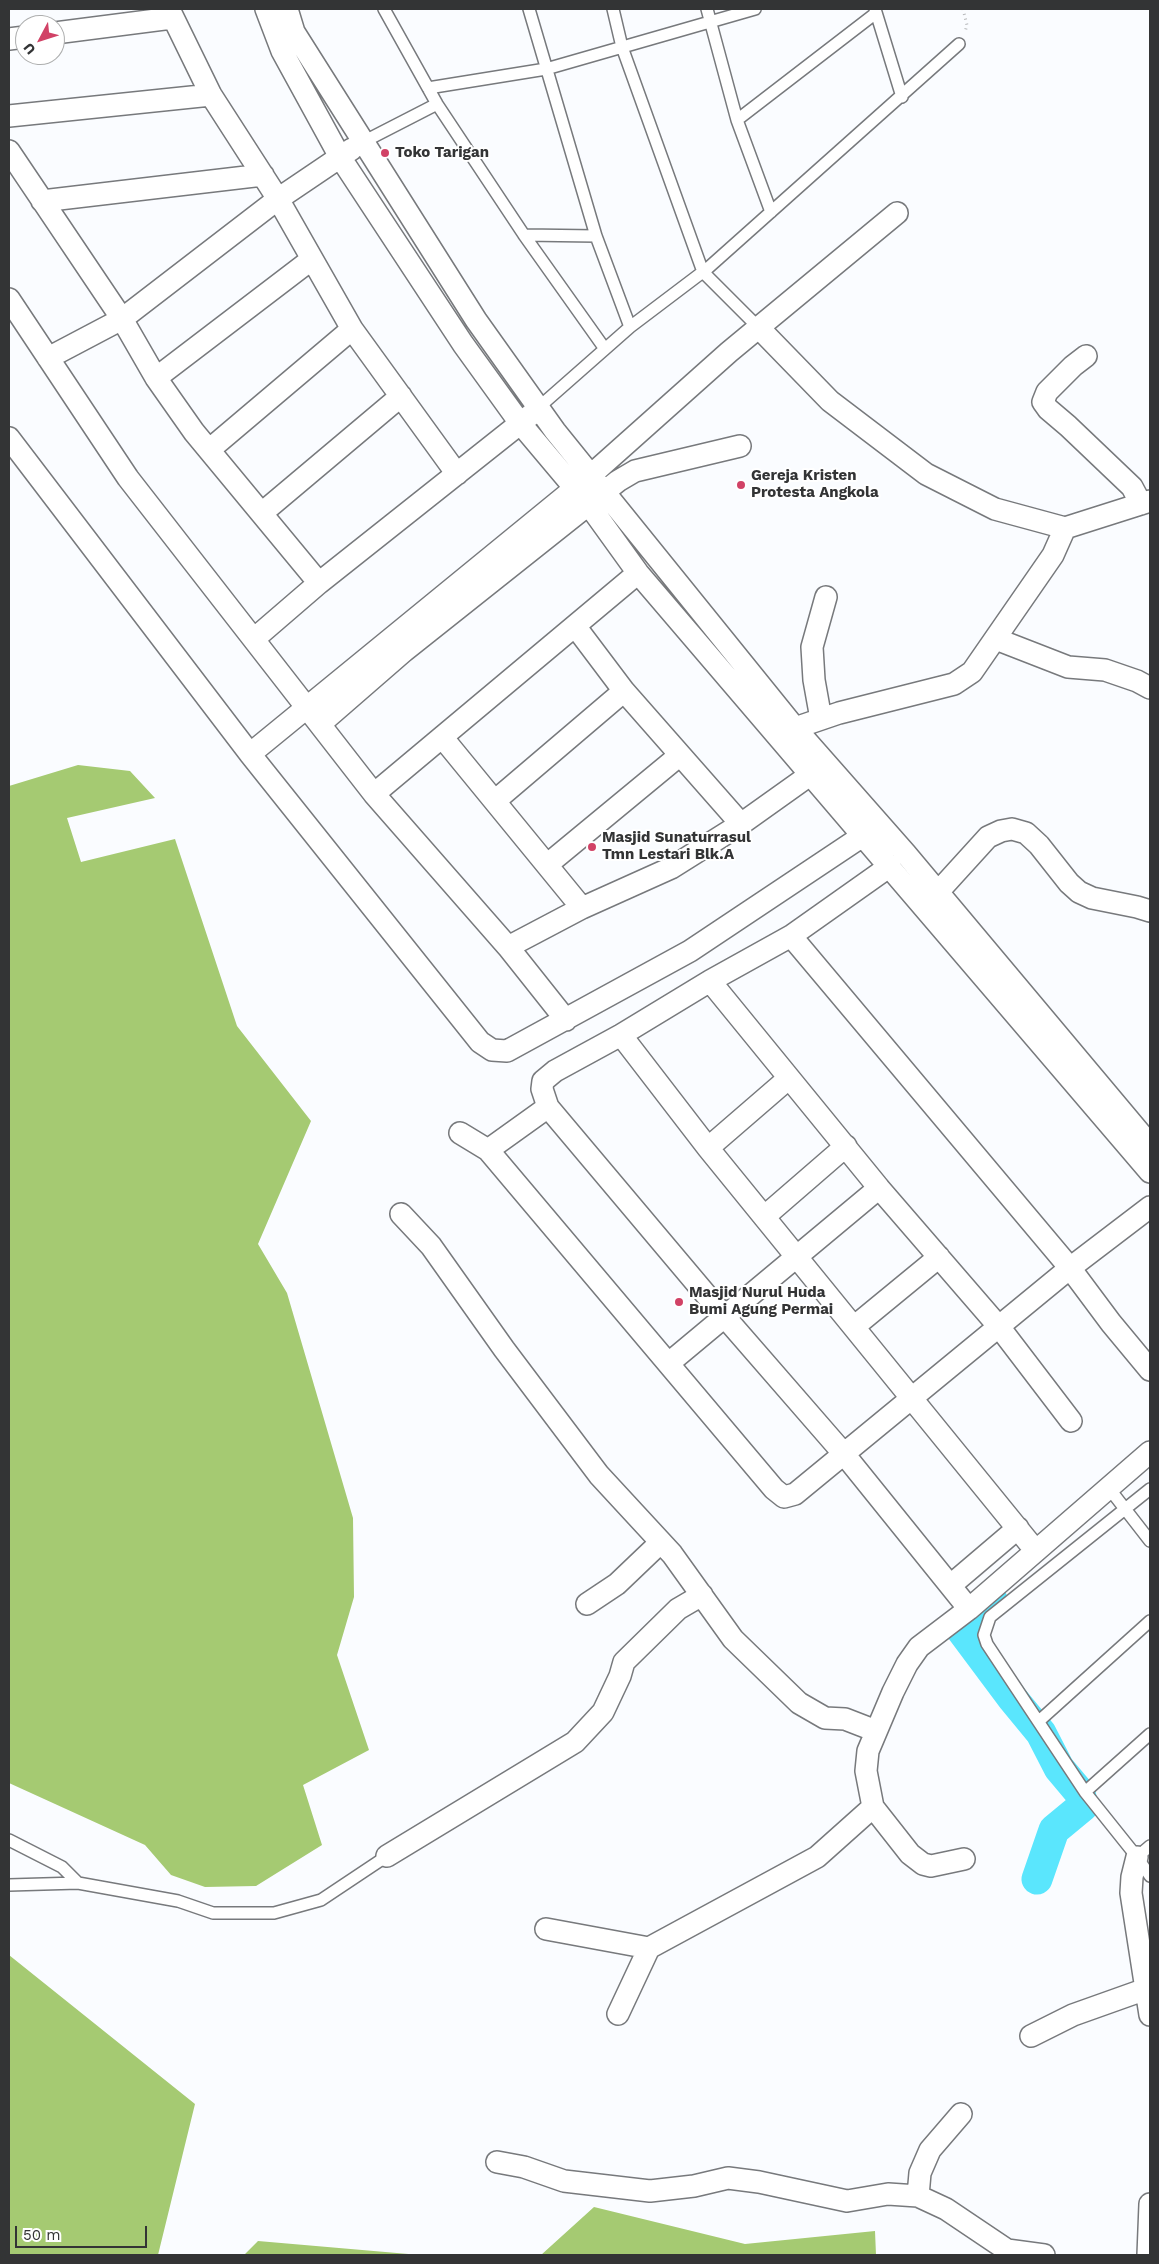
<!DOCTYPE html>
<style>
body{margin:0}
#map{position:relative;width:1159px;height:2264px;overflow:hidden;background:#fafcff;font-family:"Work Sans",sans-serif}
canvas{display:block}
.frame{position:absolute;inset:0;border:10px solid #333435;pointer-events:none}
.north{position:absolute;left:15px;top:15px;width:50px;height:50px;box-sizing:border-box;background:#fff;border:1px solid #adaeae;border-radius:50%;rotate:230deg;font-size:14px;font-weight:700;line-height:20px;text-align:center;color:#333435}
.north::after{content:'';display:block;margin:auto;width:18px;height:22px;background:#d14266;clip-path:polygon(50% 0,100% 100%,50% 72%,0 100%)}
.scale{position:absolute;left:15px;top:2226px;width:132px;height:22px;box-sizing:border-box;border:2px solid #333435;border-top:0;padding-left:6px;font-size:15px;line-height:18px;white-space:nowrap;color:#333435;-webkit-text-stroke:4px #fff;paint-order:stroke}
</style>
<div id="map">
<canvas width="1159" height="2264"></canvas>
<div class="frame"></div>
<div class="north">U</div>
<div class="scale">50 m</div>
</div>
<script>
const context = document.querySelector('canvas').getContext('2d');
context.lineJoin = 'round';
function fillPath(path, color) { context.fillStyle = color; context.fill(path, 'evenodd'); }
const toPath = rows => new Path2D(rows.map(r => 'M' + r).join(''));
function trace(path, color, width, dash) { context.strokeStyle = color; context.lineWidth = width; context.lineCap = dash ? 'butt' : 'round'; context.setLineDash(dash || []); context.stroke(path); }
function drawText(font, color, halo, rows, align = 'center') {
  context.font = font + ' "Work Sans",sans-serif'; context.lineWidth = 4; context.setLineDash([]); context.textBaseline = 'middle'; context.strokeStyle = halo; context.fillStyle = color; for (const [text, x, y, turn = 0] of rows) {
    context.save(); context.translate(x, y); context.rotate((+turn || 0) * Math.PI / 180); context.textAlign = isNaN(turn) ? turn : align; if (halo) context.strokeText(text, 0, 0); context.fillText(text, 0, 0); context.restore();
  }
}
fillPath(toPath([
 [78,765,130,771,155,798,67,818,81,862,175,839,237,1026,311,1121,258,1244,287,1293,353,1518,354,1597,337,1655,369,1750,303,1785,322,1845,256,1886,205,1887,171,1875,145,1845,9,1783,9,786],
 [9,1955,195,2104,158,2255,9,2255],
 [594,2207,745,2244,875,2231,876,2255,541,2255],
 [258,2241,420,2255,244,2255]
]), '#a5ca72');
trace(toPath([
 [992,1600,960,1628,1013,1699,1041,1733,1059,1768,1080,1793,1083,1806,1054,1830,1037,1879]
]), '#5ae6fd', 31);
const lane = toPath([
 [384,9,437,104,524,235,605,349],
 [529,9,596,236,630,327],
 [613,9,622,47,703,272,759,328],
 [707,9,737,120],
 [875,9,902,97],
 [428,88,546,69,755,9],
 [363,142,437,104],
 [771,212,737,120,876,13],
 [524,235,596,236],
 [538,408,630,327,708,268,959,44],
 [1108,1487,1150,1541],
 [1150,1489,990,1617,984,1635,987,1644,1085,1792,1137,1857,1150,1876],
 [1039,1721,1150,1621],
 [1085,1792,1150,1734],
 [9,1840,62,1867,78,1883],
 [1137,1857,1150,1846],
 [9,1885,78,1883,178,1901,213,1913,274,1913,321,1900,387,1856]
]);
const street = toPath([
 [169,9,211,95,278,199,352,329,457,474],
 [266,9,282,51,340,157,463,344,520,423,589,505,638,573,1150,1172],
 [287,9,294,32,476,320,555,431,795,728,906,854,1150,1145],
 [55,33,172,18],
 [9,39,25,37],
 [9,116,211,95],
 [9,151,122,319,156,378,194,432,319,583],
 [42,201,263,175],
 [9,299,128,478,374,794,508,947,566,1020],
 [759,328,830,401,926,474,995,509,1065,528,1150,501],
 [1086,356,1073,366,1047,392,1043,402,1048,409,1068,426,1132,487,1141,504],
 [48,358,122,319,278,199,352,149],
 [156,378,312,259],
 [9,438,250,754,480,1042,492,1050,507,1051,690,951,864,835],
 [209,450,352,329],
 [262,513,401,396],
 [575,626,624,691,741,824],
 [254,639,319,583,532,414],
 [996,639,1068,667,1105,670,1137,681,1150,688],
 [821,719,814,680,812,647,826,597],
 [320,724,404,651,618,481,635,471,740,446],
 [795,728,839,713,954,684,972,672,1053,555,1065,528],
 [442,737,582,908],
 [250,754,590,476,729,352,897,213],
 [374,794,638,573],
 [496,800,624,691],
 [548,864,680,755],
 [890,866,791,936,710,981,621,1035,555,1071,543,1081,542,1089,548,1107,724,1316,844,1454,969,1609],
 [938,892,988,837,1001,831,1012,829,1026,833,1039,845,1069,883,1079,892,1092,898,1137,907,1150,911],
 [791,936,1070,1268,1111,1323,1150,1370],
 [508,947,582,908,671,868,741,824,821,767],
 [710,981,879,1188,1000,1328,1071,1421],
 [621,1035,708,1148,1035,1550],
 [460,1133,488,1150,774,1489,784,1497,795,1494,1070,1268,1150,1207],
 [708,1148,789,1078],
 [488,1150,548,1107],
 [401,1214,431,1246,504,1349,599,1475,672,1554,733,1639,799,1703,825,1718,845,1719,876,1731],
 [764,1217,846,1146],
 [855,1326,939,1257],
 [669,1363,879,1188],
 [951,1585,1018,1528],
 [587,1604,617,1584,661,1542],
 [387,1856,575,1742,603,1712,620,1676,624,1662,678,1609,702,1595],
 [1137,1857,1132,1877,1131,1893,1150,2015],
 [964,1859,931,1866,923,1864,910,1854,873,1807,866,1771,868,1751,893,1692,907,1664,919,1647,969,1609,1150,1452],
 [546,1929,649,1948],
 [618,2014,649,1948,817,1857,873,1807],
 [1031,2036,1073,2015,1146,1989],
 [497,2162,524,2167,564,2181,650,2191,694,2186,728,2178,759,2182,847,2201,888,2194,918,2196,946,2209,1007,2250,1044,2255],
 [918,2196,920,2173,930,2150,961,2114],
 [1148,2255,1150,2204]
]);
trace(lane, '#77797c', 14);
trace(street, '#77797c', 24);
trace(toPath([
 [963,9,967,25,965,32]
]), '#b6b8ba', 3, [1, 4]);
trace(lane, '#fff', 11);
trace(street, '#fff', 21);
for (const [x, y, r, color] of [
 [385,153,5,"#d14266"],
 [741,485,5,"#d14266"],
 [592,847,5,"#d14266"],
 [679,1302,5,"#d14266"]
]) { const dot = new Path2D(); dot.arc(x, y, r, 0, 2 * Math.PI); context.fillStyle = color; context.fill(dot); trace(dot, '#fff', 2); }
drawText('bold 15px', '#333435', '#fff', [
 ["Toko Tarigan",395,153],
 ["Gereja Kristen",751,476],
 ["Protesta Angkola",751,493],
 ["Masjid Sunaturrasul",602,838],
 ["Tmn Lestari Blk.A",602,855],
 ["Masjid Nurul Huda",689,1293],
 ["Bumi Agung Permai",689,1310]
], 'left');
</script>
